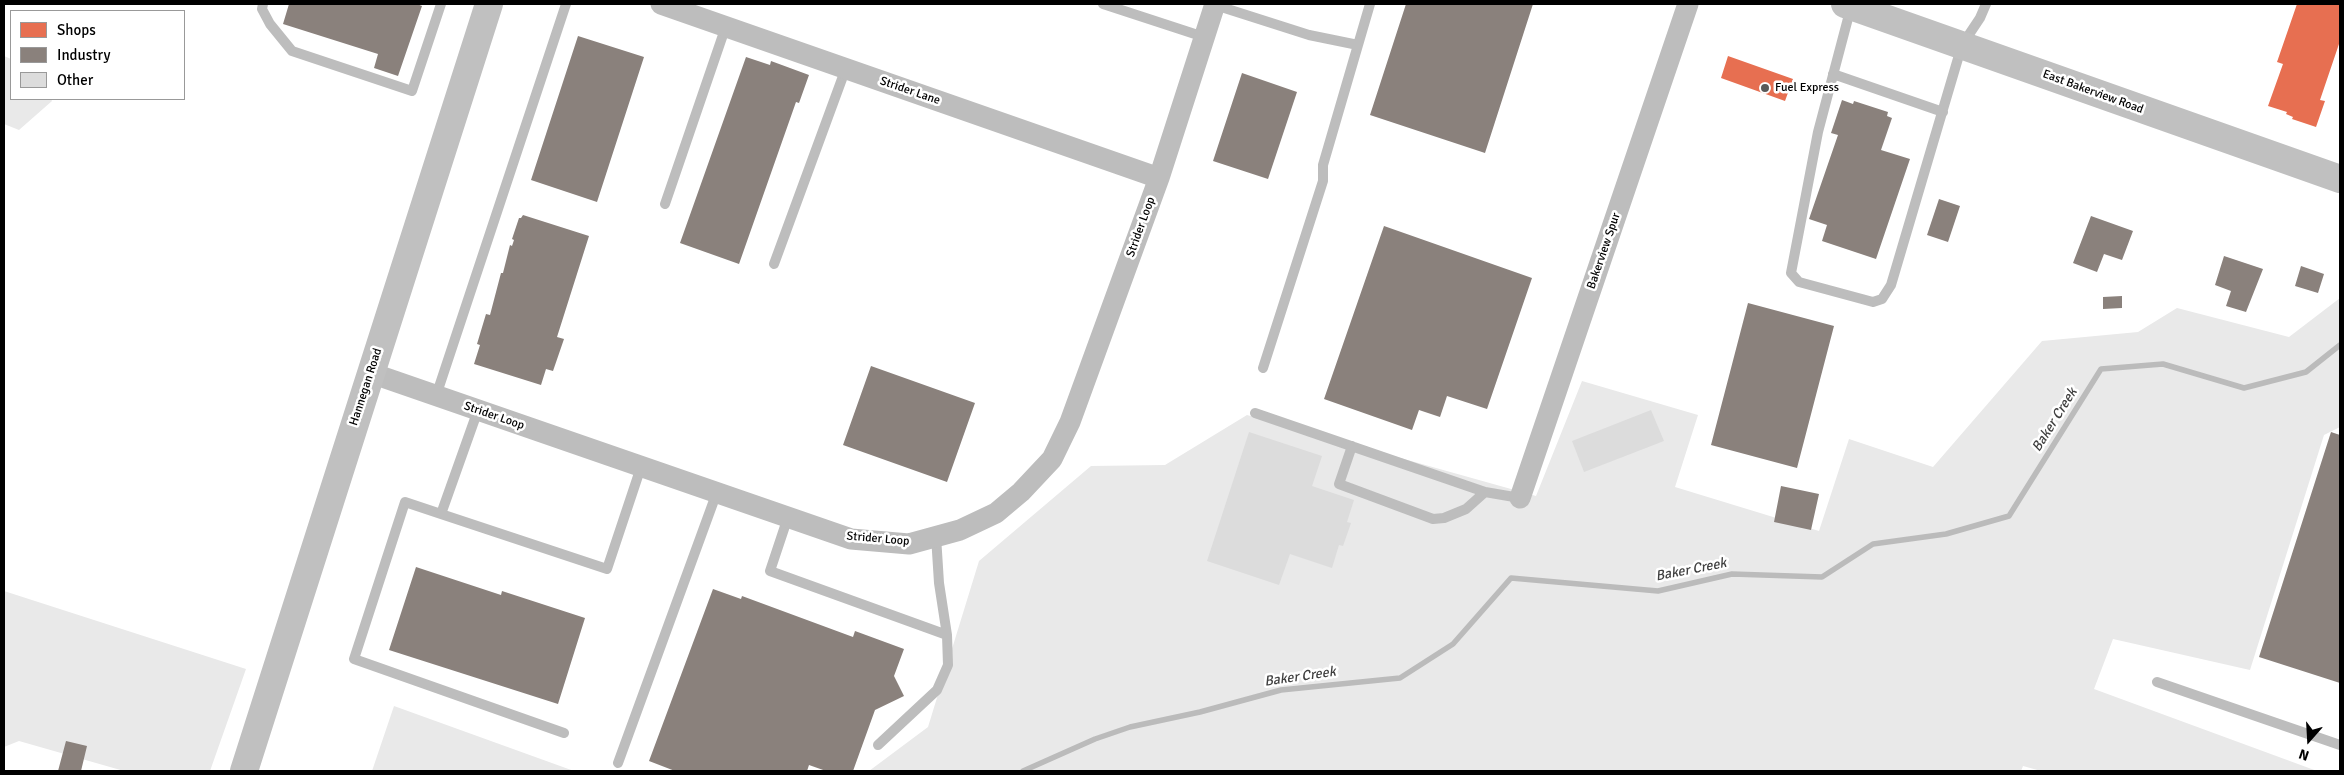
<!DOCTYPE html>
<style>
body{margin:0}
#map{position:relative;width:2344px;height:775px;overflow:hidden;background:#fff;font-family:Signika,sans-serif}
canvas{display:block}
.frame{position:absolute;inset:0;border:5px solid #000;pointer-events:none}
.legend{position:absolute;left:10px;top:10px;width:175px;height:90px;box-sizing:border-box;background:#fff;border:1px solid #999;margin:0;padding:6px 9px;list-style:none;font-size:15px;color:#000}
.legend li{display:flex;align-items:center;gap:10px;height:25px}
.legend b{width:25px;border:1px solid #999}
.north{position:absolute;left:2284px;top:715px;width:50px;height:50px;-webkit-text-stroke:4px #fff;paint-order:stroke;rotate:199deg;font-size:14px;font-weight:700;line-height:20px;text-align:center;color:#000}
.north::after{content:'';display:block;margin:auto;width:18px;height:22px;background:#000;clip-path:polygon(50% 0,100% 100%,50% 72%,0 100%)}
</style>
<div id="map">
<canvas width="2344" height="775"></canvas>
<div class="frame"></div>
<ul class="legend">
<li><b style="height:14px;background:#e76f51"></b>Shops</li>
<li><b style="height:14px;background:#8a817c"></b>Industry</li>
<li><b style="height:14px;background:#dcdcdc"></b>Other</li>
</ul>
<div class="north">N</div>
</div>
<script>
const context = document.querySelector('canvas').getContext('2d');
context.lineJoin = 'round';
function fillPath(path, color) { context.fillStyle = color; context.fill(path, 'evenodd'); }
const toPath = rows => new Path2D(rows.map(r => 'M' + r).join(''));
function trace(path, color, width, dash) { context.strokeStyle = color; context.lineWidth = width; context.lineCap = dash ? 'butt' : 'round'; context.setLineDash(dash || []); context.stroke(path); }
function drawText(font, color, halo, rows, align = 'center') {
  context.font = font + ' Signika,sans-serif'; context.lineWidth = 5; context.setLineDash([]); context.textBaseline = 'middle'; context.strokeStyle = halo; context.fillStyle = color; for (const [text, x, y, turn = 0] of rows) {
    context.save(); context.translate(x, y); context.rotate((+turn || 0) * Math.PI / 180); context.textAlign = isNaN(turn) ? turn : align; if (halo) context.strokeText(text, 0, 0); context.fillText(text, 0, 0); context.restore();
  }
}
fillPath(toPath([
 [4,56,11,59,11,99,51,99,52,101,19,130,4,124],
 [2340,298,2340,427,2324,435,2250,670,2113,639,2094,689,2317,771,2041,771,2023,766,2021,771,869,771,928,727,979,561,1091,466,1165,465,1247,415,1536,496,1582,381,1698,415,1675,487,1819,531,1849,439,1933,467,2042,341,2138,332,2177,308,2289,337],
 [4,591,246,669,210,771,124,771,19,741,4,747],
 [394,706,574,771,372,771]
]), '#e9e9e9');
fillPath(toPath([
 [2297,4,2340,4,2340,41,2320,100,2325,101,2316,127,2292,119,2293,117,2286,114,2287,112,2268,106,2283,64,2277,62],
 [1728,56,1793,79,1785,101,1721,78]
]), '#e76f51');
fillPath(toPath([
 [289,4,417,4,422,6,398,76,374,68,378,54,283,24],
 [1406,4,1533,4,1485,153,1370,115],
 [578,36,644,57,597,202,531,180],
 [746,57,770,65,771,61,809,75,799,103,796,102,739,264,680,243],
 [1242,73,1297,92,1268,179,1213,161],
 [1842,100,1853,104,1854,101,1888,112,1887,116,1892,118,1881,150,1910,159,1876,259,1822,241,1827,225,1809,219,1838,135,1831,133],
 [1939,199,1960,206,1948,242,1927,235],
 [523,215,589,236,557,337,564,339,553,371,546,369,541,385,474,364,480,345,477,344,486,314,490,315,501,273,503,273,510,245,512,246,514,240,512,239,519,218,521,218],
 [2091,216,2133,231,2122,260,2104,254,2097,272,2073,263],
 [1384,226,1532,278,1487,409,1447,396,1440,417,1419,410,1412,430,1324,399],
 [2224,256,2263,269,2246,312,2226,306,2231,291,2215,285],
 [2301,266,2324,274,2318,293,2295,286],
 [2122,296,2122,308,2103,309,2103,297],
 [1748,303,1834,326,1797,468,1711,445],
 [871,366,975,403,947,482,843,445],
 [2331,432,2340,435,2340,683,2259,657],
 [1781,486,1819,494,1811,530,1774,522],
 [416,567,501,595,502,591,585,618,558,704,389,650],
 [713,589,741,599,742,596,853,637,855,631,904,649,894,676,904,696,875,710,853,771,826,771,809,765,807,771,675,771,649,761],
 [66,741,87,746,81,771,58,771]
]), '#8a817c');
trace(toPath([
 [1023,771,1095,739,1130,727,1200,712,1281,690,1400,678,1453,644,1511,578,1658,591,1732,574,1822,577,1873,544,1946,534,2009,516,2101,369,2163,364,2244,388,2306,372,2340,345]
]), '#bbb', 5.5);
fillPath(toPath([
 [1651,410,1664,441,1584,472,1572,441],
 [1249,432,1322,456,1312,486,1354,500,1347,522,1351,523,1343,546,1339,545,1332,568,1290,554,1279,585,1207,561]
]), '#dcdcdc');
trace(toPath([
 [263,4,262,9,270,24,292,51,412,91,441,4],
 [1103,4,1204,37],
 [1215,5,1309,35,1358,45,1370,4],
 [1851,7,1818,132,1791,273,1799,282,1873,302,1882,299,1891,285,1962,45,1980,18,1986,4],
 [1833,74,1943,112],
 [665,204,726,26],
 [774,264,846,68],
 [1263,368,1323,181,1323,165,1358,45],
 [436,396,566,4],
 [478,410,441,514,607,569,641,467],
 [1255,413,1485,492,1520,498],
 [1352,446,1339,484,1433,519,1444,518,1466,509,1485,492],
 [441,514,405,502,354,659,564,733],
 [788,517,770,571,947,635],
 [2157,682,2340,745],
 [878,745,937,690,948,665,947,635,939,583,936,536],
 [618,763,717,492]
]), '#bdbdbd', 10);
trace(toPath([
 [661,4,1159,178],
 [371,373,851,539,909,544,960,530,996,513,1021,492,1052,459,1070,422,1159,178,1215,4],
 [1520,498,1688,4]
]), '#bdbdbd', 21);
trace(toPath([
 [1845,4,2340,179],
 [244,771,489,4]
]), '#c0c0c0', 28);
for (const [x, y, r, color] of [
 [1765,88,5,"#595959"]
]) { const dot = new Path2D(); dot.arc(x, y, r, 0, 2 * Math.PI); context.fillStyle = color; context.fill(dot); trace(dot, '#fff', 2); }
drawText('12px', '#000', '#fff', [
 ["Fuel Express",1775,88]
], 'left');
drawText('12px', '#000', '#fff', [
 ["Strider Lane",910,91,19],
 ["East Bakerview Road",2093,92,20],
 ["Strider Loop",1141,227,-70],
 ["Bakerview Spur",1604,251,-71],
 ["Hannegan Road",366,387,-72],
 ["Strider Loop",494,416,19],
 ["Strider Loop",878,539,5]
]);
drawText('italic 14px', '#3f3f3f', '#fff', [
 ["Baker Creek",2055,420,-58],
 ["Baker Creek",1691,570,-11],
 ["Baker Creek",1300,677,-8]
]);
</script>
